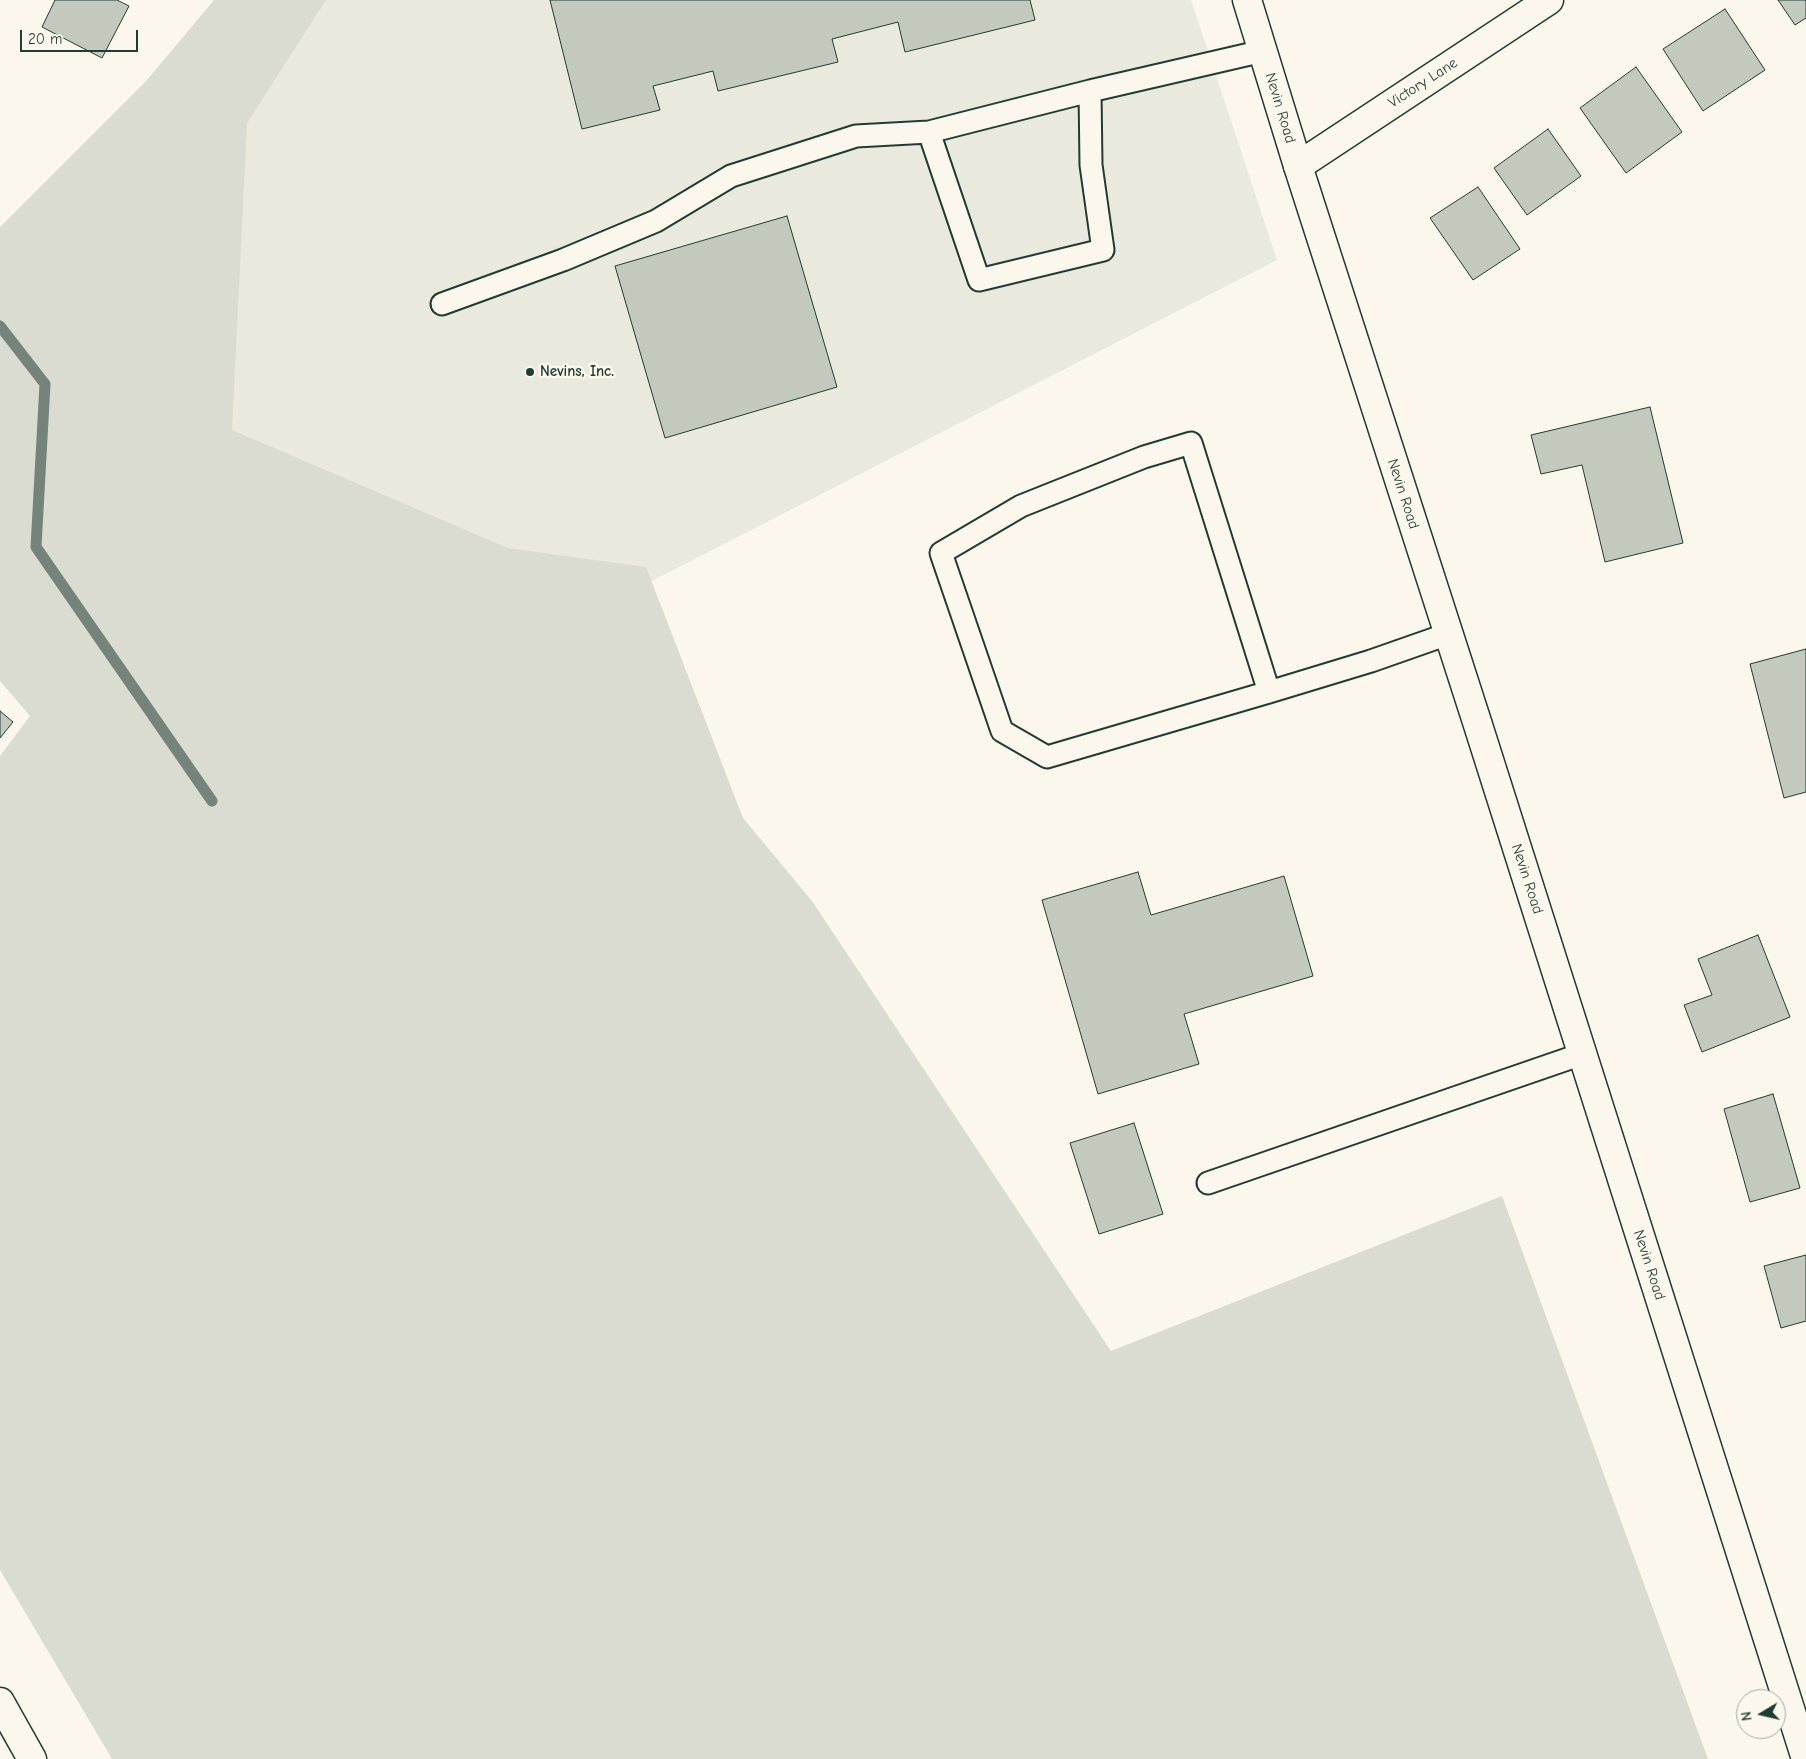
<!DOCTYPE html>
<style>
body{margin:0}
#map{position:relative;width:1806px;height:1759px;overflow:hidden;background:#fbf7ec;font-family:"Comic Neue",sans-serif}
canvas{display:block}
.north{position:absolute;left:1736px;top:1689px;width:50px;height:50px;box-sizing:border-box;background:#fbf7ec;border:1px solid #a3ada2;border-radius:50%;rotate:261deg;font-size:14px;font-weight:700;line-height:20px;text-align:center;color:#1f3d34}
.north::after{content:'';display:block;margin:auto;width:18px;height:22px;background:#1f3d34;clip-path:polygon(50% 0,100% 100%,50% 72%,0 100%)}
.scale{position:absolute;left:20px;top:30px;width:118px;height:22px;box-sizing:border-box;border:2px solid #1f3d34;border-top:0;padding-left:6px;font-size:15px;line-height:18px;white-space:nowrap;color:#1f3d34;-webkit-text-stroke:4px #fbf7ec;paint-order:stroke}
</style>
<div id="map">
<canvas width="1806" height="1759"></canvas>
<div class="north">N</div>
<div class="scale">20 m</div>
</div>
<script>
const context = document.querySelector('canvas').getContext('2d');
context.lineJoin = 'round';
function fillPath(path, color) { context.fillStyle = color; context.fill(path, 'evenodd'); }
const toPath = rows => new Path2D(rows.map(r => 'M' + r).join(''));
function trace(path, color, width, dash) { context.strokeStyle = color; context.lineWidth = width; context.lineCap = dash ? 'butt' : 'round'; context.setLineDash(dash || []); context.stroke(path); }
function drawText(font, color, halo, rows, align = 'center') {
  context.font = font + ' "Comic Neue",sans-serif'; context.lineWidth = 5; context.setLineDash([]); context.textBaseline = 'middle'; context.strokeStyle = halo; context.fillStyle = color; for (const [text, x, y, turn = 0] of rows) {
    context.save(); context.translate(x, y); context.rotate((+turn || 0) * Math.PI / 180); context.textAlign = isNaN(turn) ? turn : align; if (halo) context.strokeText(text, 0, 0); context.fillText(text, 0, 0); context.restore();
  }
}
fillPath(toPath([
 [236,0,1191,0,1277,260,173,827,0,286]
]), '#eae9de');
fillPath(toPath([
 [214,0,326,0,247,123,232,430,508,548,646,567,743,818,812,901,1111,1351,1502,1196,1708,1759,112,1759,0,1570,0,756,30,716,0,681,0,227,147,80]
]), '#dbdcd1');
trace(toPath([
 [0,326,45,384,36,547,212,801]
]), '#74847b', 11);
const building = toPath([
 [55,0,117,0,129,6,102,58,42,27,55,0],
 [550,0,1030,0,1035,20,905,52,898,22,832,39,838,62,718,91,713,71,653,86,660,110,582,129,550,0],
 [1778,0,1806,0,1806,18,1795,25,1778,0],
 [1725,9,1765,70,1703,111,1663,49,1725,9],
 [1636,67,1682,132,1626,173,1580,108,1636,67],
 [1548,129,1581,176,1527,215,1494,168,1548,129],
 [1478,187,1520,249,1473,280,1430,218,1478,187],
 [787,216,837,387,665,438,615,266,787,216],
 [1650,407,1683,543,1605,562,1582,465,1541,474,1531,435,1650,407],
 [1806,649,1806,792,1784,798,1750,664,1806,649],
 [0,711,13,722,0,738,0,711],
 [1138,872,1151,915,1284,876,1313,976,1184,1014,1199,1064,1098,1094,1042,900,1138,872],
 [1758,935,1790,1017,1702,1052,1684,1005,1712,995,1698,959,1758,935],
 [1773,1094,1800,1188,1750,1202,1724,1109,1773,1094],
 [1134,1123,1163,1214,1099,1234,1070,1143,1134,1123],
 [1806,1255,1806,1321,1781,1328,1764,1266,1806,1255]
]);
fillPath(building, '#c4c9be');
trace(building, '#1f3d34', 1);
const lane = toPath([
 [1090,91,1091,165,1103,250,979,280,929,132,1090,91,1263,51],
 [442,304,563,260,656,221,731,176,856,136,929,132],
 [1269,692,1191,443,1144,457,1021,506,941,553,1002,731,1047,757,1269,692,1371,661,1448,634],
 [1208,1183,1582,1054]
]);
const street = toPath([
 [1298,166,1549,0]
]);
const secondary = toPath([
 [1247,0,1298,166,1478,725,1806,1759],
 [0,1702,32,1759]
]);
trace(lane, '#1f3d34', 25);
trace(street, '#1f3d34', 31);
trace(secondary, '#1f3d34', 31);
trace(lane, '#fbf7ec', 21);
trace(street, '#fbf7ec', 28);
trace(secondary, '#fbf7ec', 28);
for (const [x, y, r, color] of [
 [530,372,5,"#1f3d34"]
]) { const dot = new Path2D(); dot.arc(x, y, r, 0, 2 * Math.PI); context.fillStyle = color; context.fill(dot); trace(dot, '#fbf7ec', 2); }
drawText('15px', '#1f3d34', '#fbf7ec', [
 ["Victory Lane",1423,83,-33],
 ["Nevin Road",1280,108,73],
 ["Nevin Road",1403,494,72],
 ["Nevin Road",1527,879,72],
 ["Nevin Road",1649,1265,72]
]);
drawText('bold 15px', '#1f3d34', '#fbf7ec', [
 ["Nevins, Inc.",540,372]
], 'left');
</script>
